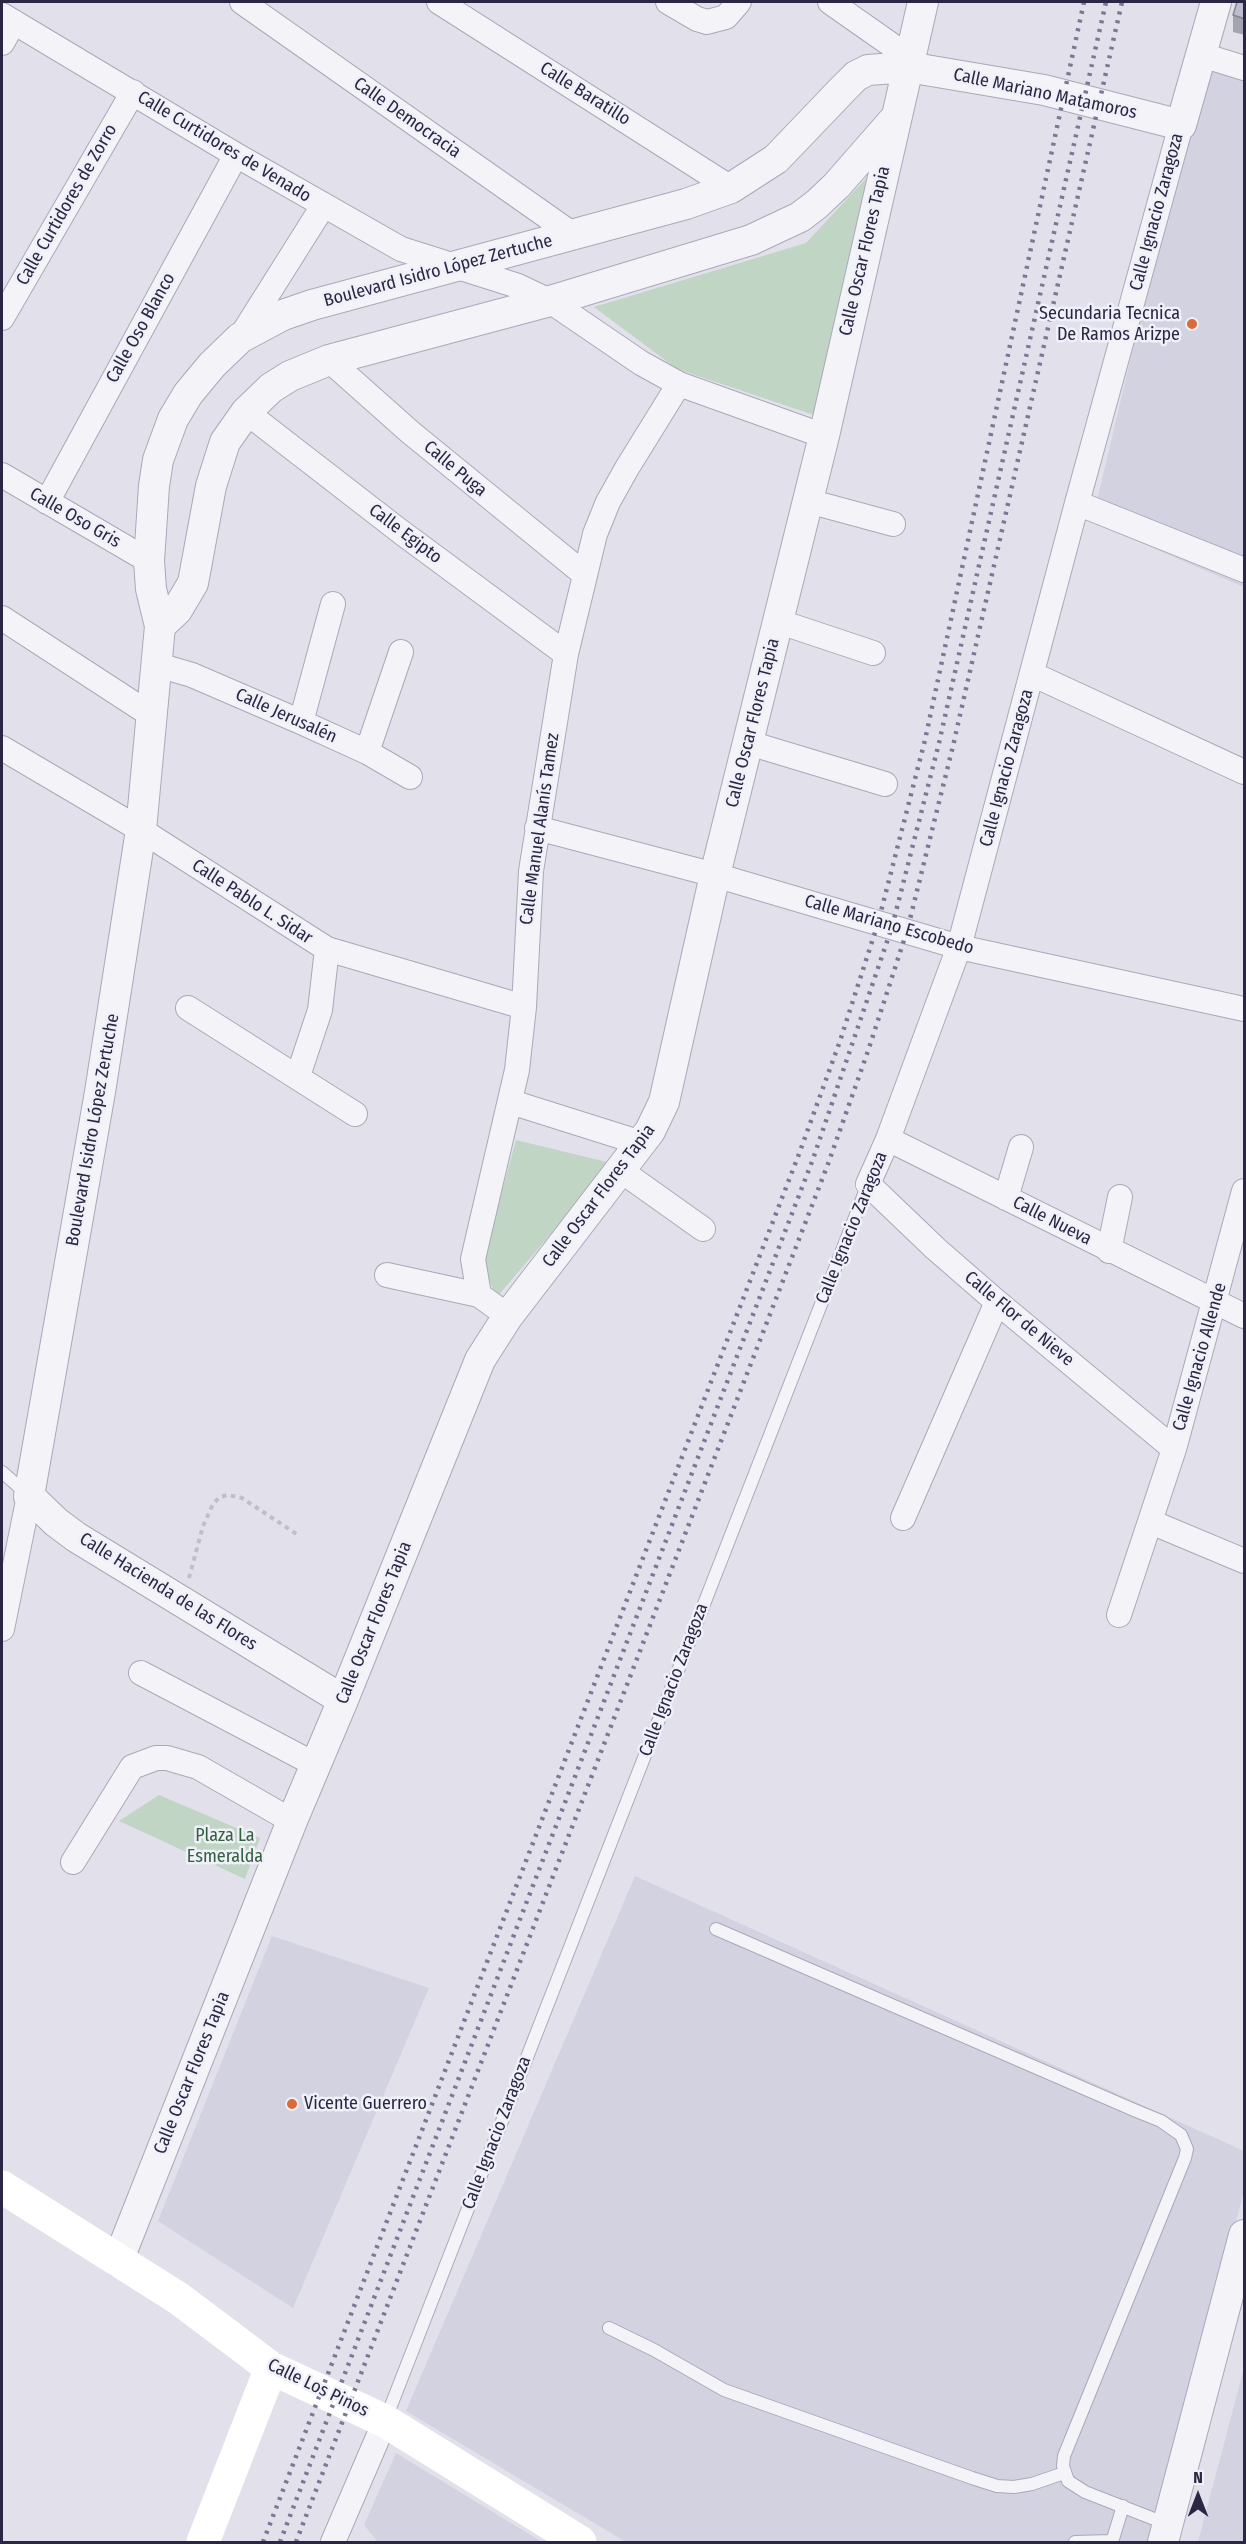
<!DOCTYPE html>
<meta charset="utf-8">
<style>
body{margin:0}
#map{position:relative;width:1246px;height:2544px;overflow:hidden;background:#e1e0eb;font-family:"Fira Sans Condensed",sans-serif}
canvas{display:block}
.frame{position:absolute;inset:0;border:3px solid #2a2744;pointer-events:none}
.north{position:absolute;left:1168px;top:2466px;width:60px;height:60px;-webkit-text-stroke:4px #f0f0f8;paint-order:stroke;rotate:0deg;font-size:16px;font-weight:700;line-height:24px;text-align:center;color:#2a2744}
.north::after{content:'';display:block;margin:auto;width:21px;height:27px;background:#2a2744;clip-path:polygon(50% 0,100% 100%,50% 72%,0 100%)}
</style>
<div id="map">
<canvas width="1246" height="2544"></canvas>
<div class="frame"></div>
<div class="north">N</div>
</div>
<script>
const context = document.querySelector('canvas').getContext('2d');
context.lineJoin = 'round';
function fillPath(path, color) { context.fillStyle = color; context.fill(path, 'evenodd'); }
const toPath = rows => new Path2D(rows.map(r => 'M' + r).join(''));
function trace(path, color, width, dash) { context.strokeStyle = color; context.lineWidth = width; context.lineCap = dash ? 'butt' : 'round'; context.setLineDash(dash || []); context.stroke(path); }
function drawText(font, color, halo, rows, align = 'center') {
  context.font = font + ' "Fira Sans Condensed",sans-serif'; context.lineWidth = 5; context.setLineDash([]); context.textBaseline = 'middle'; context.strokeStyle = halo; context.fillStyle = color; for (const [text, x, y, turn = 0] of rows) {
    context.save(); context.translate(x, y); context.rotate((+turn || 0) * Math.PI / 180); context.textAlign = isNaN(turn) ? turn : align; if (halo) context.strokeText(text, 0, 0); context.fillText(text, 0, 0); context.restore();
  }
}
fillPath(toPath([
 [1201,60,1244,73,1244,587,1092,522],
 [635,1876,1244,2151,1244,2192,1148,2542,626,2542,406,2411],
 [272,1936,429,1988,293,2308,158,2221],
 [1244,2368,1244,2542,1198,2542],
 [396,2453,542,2542,378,2542,364,2525]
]), '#d3d2e0');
fillPath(toPath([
 [872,172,854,234,814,415,677,369,594,307,806,243],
 [516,1140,611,1163,497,1297,482,1265],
 [159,1795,260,1838,245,1879,119,1821]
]), '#c1d5c5');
const service = toPath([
 [2,1472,26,1493],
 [716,1929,1134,2110,1161,2121,1181,2135,1187,2149,1185,2158,1064,2456,1063,2466,1068,2481,1085,2492,1167,2524],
 [609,2328,654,2350,724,2390,972,2478,997,2486,1014,2487,1032,2484,1064,2473],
 [385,2421,868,1184],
 [1075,2542,1112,2541],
 [1112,2542,1123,2506]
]);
const minor = toPath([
 [242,2,572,234],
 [439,2,731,188],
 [668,2,697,19,707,22,726,17,739,2],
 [830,2,910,58],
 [2,15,236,155,401,249,518,286,550,301,641,363,679,384,824,436],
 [2,43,14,22],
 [1202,55,1244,68],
 [2,318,133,92],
 [240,338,323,206],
 [329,360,410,432,584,574],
 [246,412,401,532,566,654],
 [2,475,149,561],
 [808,501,893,524],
 [47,502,236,155],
 [1077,503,1244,570],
 [2,618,151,715],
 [777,621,873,653],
 [158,665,192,675,301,722,367,752,410,777],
 [1032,674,1244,772],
 [301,722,333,604],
 [749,743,885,784],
 [2,748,141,830,327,949,524,1007],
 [367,752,401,652],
 [537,828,715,875,959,947,1244,1009],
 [188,1008,355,1114],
 [298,1076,320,1010,327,949],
 [511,1102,641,1143],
 [888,1139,1244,1316],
 [620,1170,703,1229],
 [1006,1198,1021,1147],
 [1109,1251,1120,1197],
 [387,1275,479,1295],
 [508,1316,479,1295,473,1259,517,1070,524,1007,531,871,566,654,595,534,608,502,627,468,679,384],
 [1174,1449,997,1302,936,1249,868,1184,888,1139,959,947,1077,503,1181,125],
 [903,1518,997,1302],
 [1151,1522,1244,1561],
 [1119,1615,1174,1449,1244,1191],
 [2,1629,29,1496],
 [141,1673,316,1765],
 [73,1862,132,1767,156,1758,167,1758,198,1767,292,1821],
 [333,2542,385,2421]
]);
const tertiary = toPath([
 [160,626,177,610,193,583,211,486,225,442,246,412,271,388,290,376,329,360,550,301,751,240,800,217,817,204,837,185,893,121],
 [343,1700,76,1537,56,1522,29,1496,100,1092,141,830,160,626,151,589,149,561,154,486,158,460,173,419,188,394,212,365,240,338,283,315,312,305,686,204,731,188,776,159,844,88,856,76,868,70,908,67,1044,90,1181,125,1216,2],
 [118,2261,292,1821,343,1700,480,1360,508,1316,650,1131,664,1102,715,875,824,436,923,2],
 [1163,2542,1244,2235]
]);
trace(service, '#aaa8b9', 14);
trace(minor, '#aaa8b9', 26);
trace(tertiary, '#aaa8b9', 32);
trace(toPath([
 [189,1578,203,1526,213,1504,220,1497,228,1495,242,1498,298,1535]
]), '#bfbec9', 4, [4.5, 4.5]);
trace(service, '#f4f3f8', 12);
trace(minor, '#f4f3f8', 24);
trace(tertiary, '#f4f3f8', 30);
trace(toPath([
 [2,2187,178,2298,271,2368,385,2421,580,2542],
 [203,2542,271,2368]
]), '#fff', 33);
trace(toPath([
 [263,2542,799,1154,840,1041,878,923,925,740,1084,2],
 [280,2542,813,1159,892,927,939,743,1106,2],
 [296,2542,828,1164,868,1051,907,931,953,746,1122,2]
]), '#7a7896', 4.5, [3, 6]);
fillPath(toPath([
 [1245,2,1245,35,1233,32,1233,15]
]), '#a3a3b1');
const building = toPath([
 [1237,2,1245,2,1245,19,1233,15,1237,2]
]);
fillPath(building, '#bebdce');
trace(building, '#858490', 1.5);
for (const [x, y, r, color] of [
 [1192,324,6,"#db6b3a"],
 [292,2104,6,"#db6b3a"]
]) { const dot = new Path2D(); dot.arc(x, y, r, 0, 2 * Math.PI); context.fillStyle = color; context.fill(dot); trace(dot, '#f0f0f8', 2); }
drawText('18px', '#2a2744', '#f0f0f8', [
 ["Calle Baratillo",585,94,32],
 ["Calle Mariano Matamoros",1045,94,12],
 ["Calle Democracia",407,118,35],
 ["Calle Curtidores de Venado",224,147,31],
 ["Calle Curtidores de Zorro",67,205,-60],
 ["Calle Ignacio Zaragoza",1157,212,-75],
 ["Calle Oscar Flores Tapia",865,251,-77],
 ["Boulevard Isidro López Zertuche",438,271,-15],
 ["Calle Oso Blanco",141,328,-61],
 ["Calle Puga",455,469,40],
 ["Calle Oso Gris",75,518,30],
 ["Calle Egipto",405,534,37],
 ["Calle Jerusalén",286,716,24],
 ["Calle Oscar Flores Tapia",753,723,-76],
 ["Calle Ignacio Zaragoza",1007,768,-75],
 ["Calle Manuel Alanís Tamez",540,829,-82],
 ["Calle Pablo L. Sidar",252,902,33],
 ["Calle Mariano Escobedo",889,925,16],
 ["Boulevard Isidro López Zertuche",93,1130,-80],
 ["Calle Oscar Flores Tapia",599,1196,-53],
 ["Calle Nueva",1052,1221,27],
 ["Calle Ignacio Zaragoza",852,1228,-68],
 ["Calle Flor de Nieve",1019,1319,40],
 ["Calle Ignacio Allende",1200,1357,-74],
 ["Calle Hacienda de las Flores",168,1592,32],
 ["Calle Oscar Flores Tapia",374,1623,-68],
 ["Calle Ignacio Zaragoza",674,1680,-69],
 ["Calle Oscar Flores Tapia",192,2073,-68],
 ["Calle Ignacio Zaragoza",497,2133,-69],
 ["Calle Los Pinos",318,2388,26]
]);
drawText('18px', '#2a2744', '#f0f0f8', [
 ["Secundaria Tecnica",1180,314],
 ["De Ramos Arizpe",1180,335],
 ["Vicente Guerrero",304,2104,"left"]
], 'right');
drawText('18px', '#33613f', '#f0f0f8', [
 ["Plaza La",225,1836],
 ["Esmeralda",225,1857]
]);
</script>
